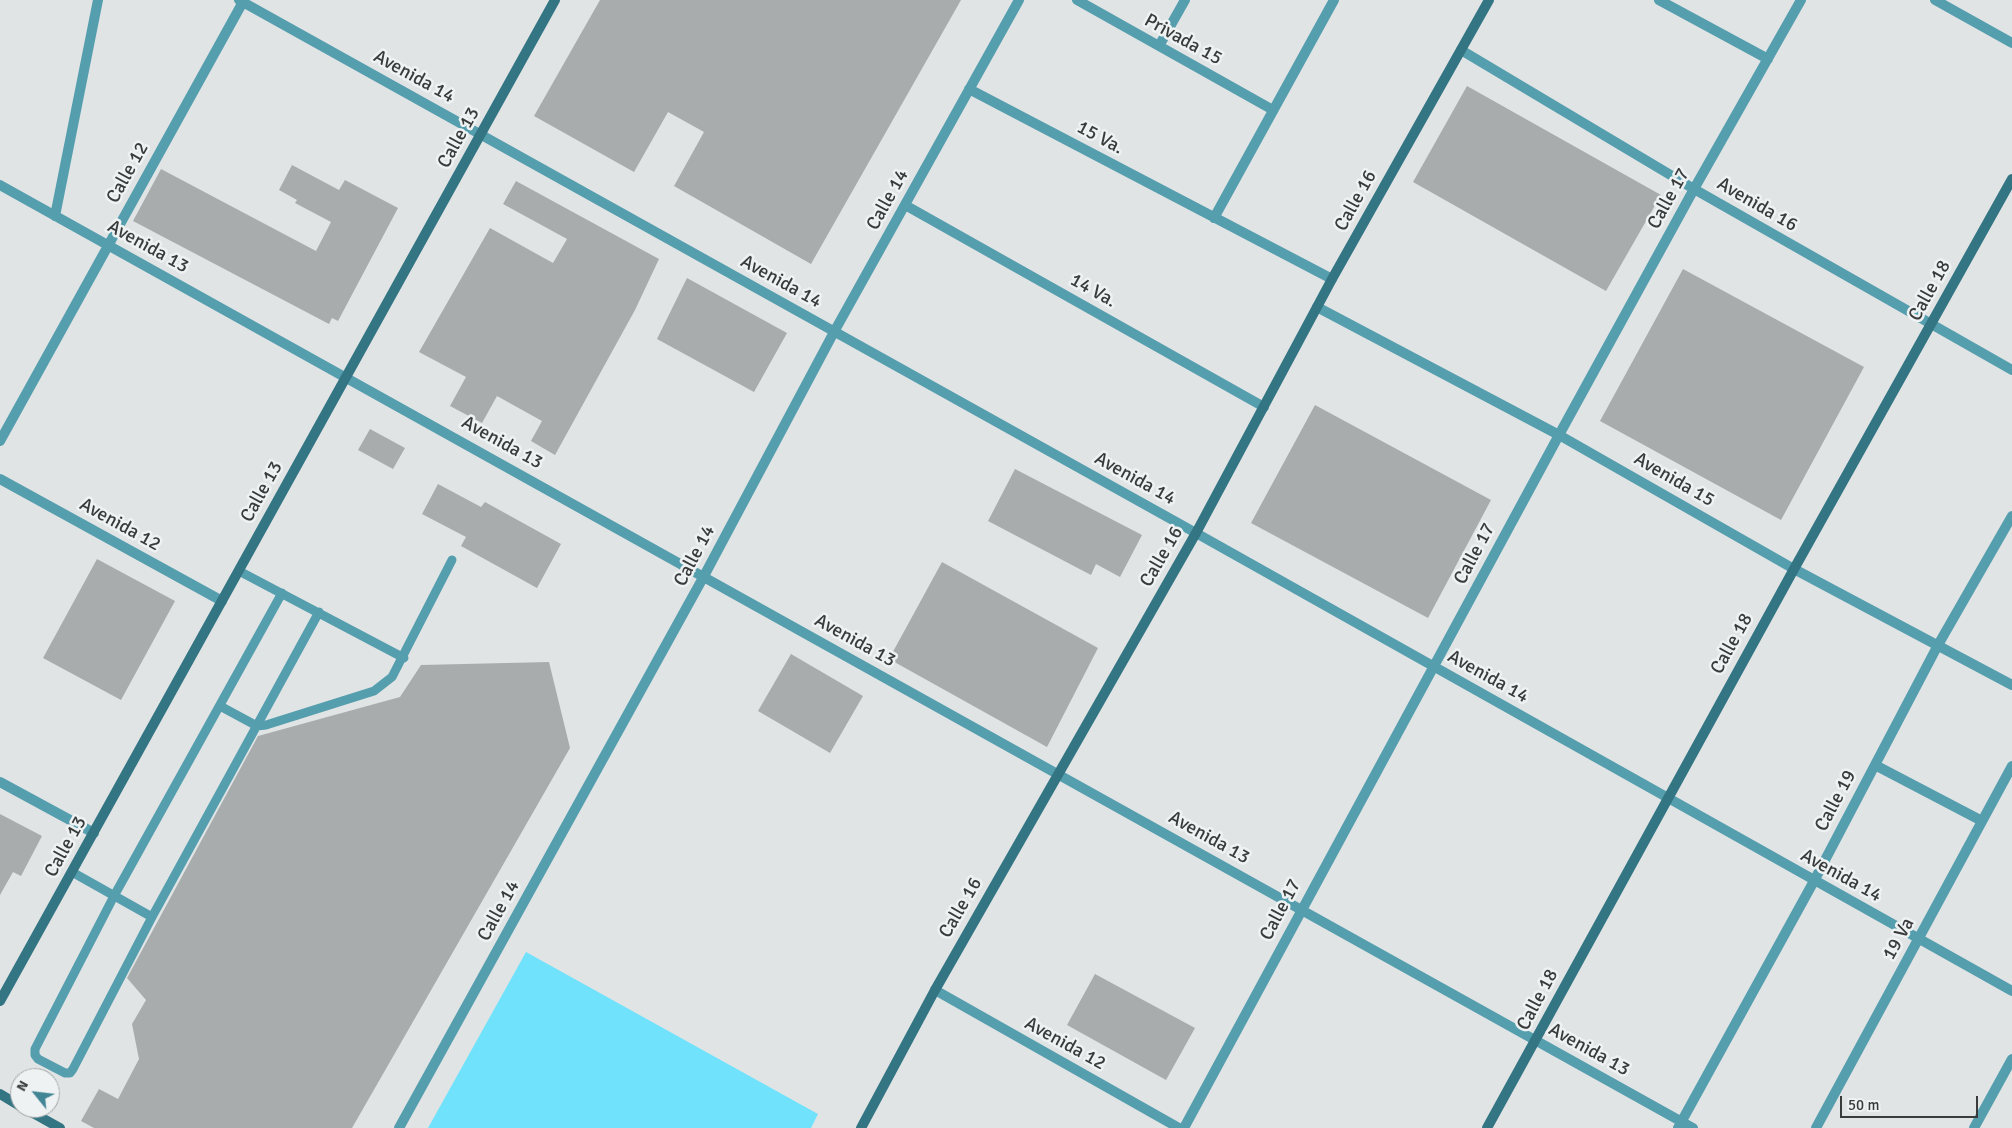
<!DOCTYPE html>
<style>
body{margin:0}
#map{position:relative;width:2012px;height:1128px;overflow:hidden;background:#e1e4e5;font-family:Signika,sans-serif}
canvas{display:block}
.north{position:absolute;left:10px;top:1068px;width:50px;height:50px;box-sizing:border-box;background:#eef2f3;border:1px solid #a6a9aa;border-radius:50%;rotate:299deg;font-size:14px;font-weight:700;line-height:20px;text-align:center;color:#3a3c3c}
.north::after{content:'';display:block;margin:auto;width:18px;height:22px;background:#428695;clip-path:polygon(50% 0,100% 100%,50% 72%,0 100%)}
.scale{position:absolute;left:1840px;top:1096px;width:138px;height:22px;box-sizing:border-box;border:2px solid #3a3c3c;border-top:0;padding-left:6px;font-size:15px;line-height:18px;white-space:nowrap;color:#3a3c3c;-webkit-text-stroke:4px #eef2f3;paint-order:stroke}
</style>
<div id="map">
<canvas width="2012" height="1128"></canvas>
<div class="north">N</div>
<div class="scale">50 m</div>
</div>
<script>
const context = document.querySelector('canvas').getContext('2d');
context.lineJoin = 'round';
function fillPath(path, color) { context.fillStyle = color; context.fill(path, 'evenodd'); }
const toPath = rows => new Path2D(rows.map(r => 'M' + r).join(''));
function trace(path, color, width, dash) { context.strokeStyle = color; context.lineWidth = width; context.lineCap = dash ? 'butt' : 'round'; context.setLineDash(dash || []); context.stroke(path); }
function drawText(font, color, halo, rows, align = 'center') {
  context.font = font + ' Signika,sans-serif'; context.lineWidth = 5; context.setLineDash([]); context.textBaseline = 'middle'; context.strokeStyle = halo; context.fillStyle = color; for (const [text, x, y, turn = 0] of rows) {
    context.save(); context.translate(x, y); context.rotate((+turn || 0) * Math.PI / 180); context.textAlign = isNaN(turn) ? turn : align; if (halo) context.strokeText(text, 0, 0); context.fillText(text, 0, 0); context.restore();
  }
}
fillPath(toPath([
 [526,952,818,1114,811,1128,428,1128]
]), '#71e2fb');
fillPath(toPath([
 [600,0,961,0,811,264,674,186,704,132,668,112,634,172,534,116],
 [1467,86,1661,195,1606,291,1413,182],
 [292,165,339,190,345,180,398,208,338,321,332,318,329,324,133,221,161,169,316,251,331,222,295,203,297,200,279,190],
 [516,181,659,259,635,310,555,455,531,441,542,421,497,396,482,423,450,406,466,377,419,352,490,228,553,263,567,239,503,204],
 [1683,269,1864,367,1781,520,1600,421],
 [687,278,787,333,754,392,657,339],
 [1315,405,1491,500,1428,618,1251,523],
 [370,429,405,448,393,469,358,450],
 [1015,469,1142,535,1120,577,1096,564,1091,575,988,521],
 [438,484,481,507,485,502,561,544,537,588,461,546,466,537,422,514],
 [97,559,175,601,121,700,43,658],
 [942,562,1098,648,1047,747,889,659],
 [791,654,863,696,830,753,758,711],
 [549,662,570,748,352,1128,94,1128,81,1121,99,1089,118,1099,139,1059,132,1024,146,1000,127,978,258,736,400,697,421,665],
 [0,814,42,836,21,876,13,872,0,895],
 [1095,974,1195,1028,1166,1080,1067,1025]
]), '#a8acad');
trace(toPath([
 [239,571,404,658],
 [282,593,114,896,35,1049,35,1055,38,1059,65,1073,70,1073,73,1069,152,917,319,612],
 [220,706,257,726,266,725,374,691,392,677,452,560],
 [72,872,152,917]
]), '#559eae', 9);
trace(toPath([
 [239,0,1196,533,2012,991],
 [1077,0,1273,110],
 [1659,0,1768,59],
 [1935,0,2012,43],
 [1159,46,1185,0],
 [1461,50,1694,189,2012,370],
 [969,89,1332,279],
 [0,185,1693,1128],
 [905,205,1264,407],
 [55,216,98,0],
 [1214,218,1334,0],
 [1317,307,1559,435,1794,569,2012,685],
 [0,441,244,0],
 [0,479,222,601],
 [1875,765,1982,821],
 [0,782,94,833],
 [935,990,1179,1128],
 [399,1128,704,576,834,332,1019,0],
 [1184,1128,1559,435,1694,189,1801,0],
 [1678,1128,1814,881,1938,645,2012,516],
 [1816,1128,2012,766],
 [1974,1128,2012,1059]
]), '#559eae', 10);
trace(toPath([
 [0,1001,555,0],
 [0,1094,20,1106],
 [24,1108,60,1128],
 [861,1128,935,990,1196,533,1332,279,1489,0],
 [1487,1128,1794,569,2012,179]
]), '#337583', 10);
drawText('19px', '#3a3c3c', '#eef2f3', [
 ["Privada 15",1183,40,29],
 ["Avenida 14",414,77,29],
 ["Calle 13",459,138,-61],
 ["15 Va.",1100,138,28],
 ["Calle 12",128,173,-61],
 ["Calle 17",1669,199,-61],
 ["Calle 14",888,200,-61],
 ["Calle 16",1356,201,-61],
 ["Avenida 16",1757,205,30],
 ["Avenida 13",148,247,29],
 ["Avenida 14",781,282,29],
 ["14 Va.",1093,291,29],
 ["Calle 18",1930,291,-61],
 ["Avenida 13",502,443,29],
 ["Avenida 14",1135,479,29],
 ["Avenida 15",1674,480,30],
 ["Calle 13",262,492,-61],
 ["Avenida 12",120,525,29],
 ["Calle 17",1475,554,-62],
 ["Calle 14",695,556,-62],
 ["Calle 16",1162,557,-60],
 ["Avenida 13",855,641,29],
 ["Calle 18",1732,644,-61],
 ["Avenida 14",1488,677,29],
 ["Calle 19",1836,801,-62],
 ["Avenida 13",1209,838,29],
 ["Calle 13",66,847,-61],
 ["Avenida 14",1841,876,29],
 ["Calle 16",961,908,-60],
 ["Calle 17",1281,910,-62],
 ["Calle 14",499,911,-61],
 ["19 Va",1899,939,-61],
 ["Calle 18",1538,1000,-62],
 ["Avenida 12",1065,1044,29],
 ["Avenida 13",1589,1050,29]
]);
</script>
